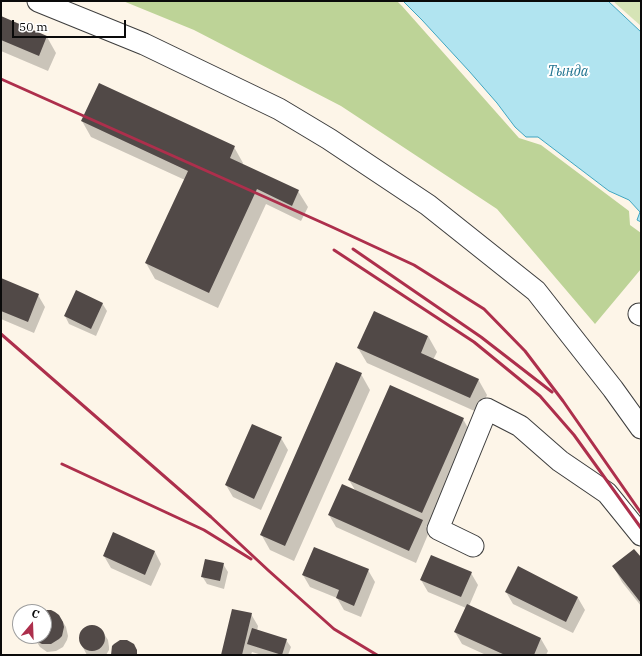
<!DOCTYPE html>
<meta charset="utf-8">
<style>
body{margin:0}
#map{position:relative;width:642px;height:656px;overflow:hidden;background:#fdf5e8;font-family:"IBM Plex Serif",serif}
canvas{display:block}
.frame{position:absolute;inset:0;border:2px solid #0a0a0a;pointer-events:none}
.north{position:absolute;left:12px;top:604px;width:40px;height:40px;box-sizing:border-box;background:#fff;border:1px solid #9d9d9d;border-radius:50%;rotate:19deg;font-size:11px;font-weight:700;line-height:16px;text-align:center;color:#0a0a0a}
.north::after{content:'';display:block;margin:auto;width:14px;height:18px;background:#ad2f4c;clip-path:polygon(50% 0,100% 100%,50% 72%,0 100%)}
.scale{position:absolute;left:12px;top:20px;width:114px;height:18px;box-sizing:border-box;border:2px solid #0a0a0a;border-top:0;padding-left:5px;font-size:12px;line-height:14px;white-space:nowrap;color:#0a0a0a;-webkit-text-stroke:3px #fff;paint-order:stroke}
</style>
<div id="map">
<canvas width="642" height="656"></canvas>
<div class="frame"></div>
<div class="north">С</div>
<div class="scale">50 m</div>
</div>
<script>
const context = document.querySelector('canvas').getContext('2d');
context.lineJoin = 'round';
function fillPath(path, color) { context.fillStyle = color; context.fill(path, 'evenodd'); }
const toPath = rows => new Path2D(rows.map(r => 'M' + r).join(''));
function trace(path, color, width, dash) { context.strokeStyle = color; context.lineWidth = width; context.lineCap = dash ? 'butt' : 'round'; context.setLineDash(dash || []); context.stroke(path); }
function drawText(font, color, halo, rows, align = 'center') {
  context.font = font + ' "IBM Plex Serif",serif'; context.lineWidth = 4; context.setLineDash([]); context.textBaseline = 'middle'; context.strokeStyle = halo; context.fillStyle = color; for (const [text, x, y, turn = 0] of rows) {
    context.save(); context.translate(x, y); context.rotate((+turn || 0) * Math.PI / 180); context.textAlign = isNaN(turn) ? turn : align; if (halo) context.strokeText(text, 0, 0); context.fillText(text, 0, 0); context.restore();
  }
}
fillPath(toPath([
 [614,1,641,1,641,26,615,3]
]), '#d6e4b6');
fillPath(toPath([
 [123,1,397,1,402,6,519,138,541,145,629,211,630,225,641,233,641,269,595,324,497,209,341,106,194,30]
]), '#bdd397');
const water = toPath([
 [403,1,608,1,641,32,641,222,637,220,640,212,629,200,609,191,538,137,526,137,515,127,497,103,469,71,422,20,403,1]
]);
fillPath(water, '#b1e4f0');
trace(water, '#3fa5c1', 1);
fillPath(toPath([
 [1,17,47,37,56,53,48,71,1,51],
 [82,121,234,147,243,163,242,165,298,191,308,207,301,221,266,204,218,308,155,279,146,263,185,180,91,137],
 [1,280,38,295,45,307,34,333,1,319],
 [102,303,107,311,96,336,69,324,65,316],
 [428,336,437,352,433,360,478,379,487,395,479,413,367,363,358,348],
 [361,374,370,390,294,561,270,550,261,534],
 [463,419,472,435,431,528,426,526,429,532,416,563,336,527,329,515,355,490,349,480],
 [281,438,288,450,261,510,233,497,226,485],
 [155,552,161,564,151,586,111,568,104,556],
 [641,559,641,606,622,582,613,566],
 [223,564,228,572,224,589,207,584,202,576],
 [368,570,375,582,361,617,344,610,337,598,310,587,303,575],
 [471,573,478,585,469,606,541,639,548,651,546,655,486,655,462,644,455,632,466,608,428,592,421,580],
 [506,592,578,598,585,610,573,633,513,604],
 [46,611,61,619,66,627,68,636,67,640,63,647,56,651,47,652,40,647,33,636,44,636,44,612,42,612],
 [251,614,258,626,257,631,286,640,291,647,288,655,262,655,252,652,251,655,222,655],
 [92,626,95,626,101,629,108,640,109,647,109,650,106,655,87,655,81,644,80,641,80,635,81,632,86,627]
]), '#0003');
fillPath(toPath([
 [1,16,47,36,39,56,1,40],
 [99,83,235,146,230,158,299,190,292,206,257,189,209,293,145,263,188,171,81,121],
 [1,278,39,294,28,322,1,311],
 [76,290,103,303,91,329,64,316],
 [374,311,428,336,421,353,479,379,470,398,357,348],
 [336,362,362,373,285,546,260,535],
 [390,385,464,418,422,513,348,480],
 [252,424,282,437,254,499,225,485],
 [342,484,423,520,409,551,328,515],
 [113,532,155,551,145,575,103,556],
 [314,547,369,569,354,606,336,598,339,590,302,575],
 [634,549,641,557,641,603,612,566],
 [431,555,472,572,461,597,420,580],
 [205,559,224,563,220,581,201,577],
 [518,566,578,597,566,622,505,592],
 [467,604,541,638,534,655,505,655,454,632],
 [232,609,252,613,242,655,221,655],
 [42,610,51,610,55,612,59,615,63,622,64,627,62,636,59,639,51,644,42,644,34,640,32,636,44,636,44,612,38,612],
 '79 638a13 13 0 1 1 26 0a13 13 0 1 1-26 0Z',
 [252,628,287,639,282,655,247,644],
 [120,640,127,640,134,644,137,650,137,655,111,655,112,646,114,644]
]), '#514947');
const minor = toPath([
 [38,1,144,44,279,109,329,139,428,205,536,291,613,389,641,428],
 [639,314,641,315],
 [473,546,438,529,487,409,520,426,560,461,607,493,641,535]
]);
trace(minor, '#3d3d3d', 23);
trace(minor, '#fff', 21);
trace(toPath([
 [1,79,332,227,414,265,484,309,525,351,563,401,641,513],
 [353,249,481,337,552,392],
 [334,250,474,342,540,396,574,435,641,528],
 [1,334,211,517,269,571,334,629,377,655],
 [62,464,204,530,251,559]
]), '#ad2f4c', 3);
drawText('italic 14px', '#1f7390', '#fff', [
 ["Тында",568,72]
]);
</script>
